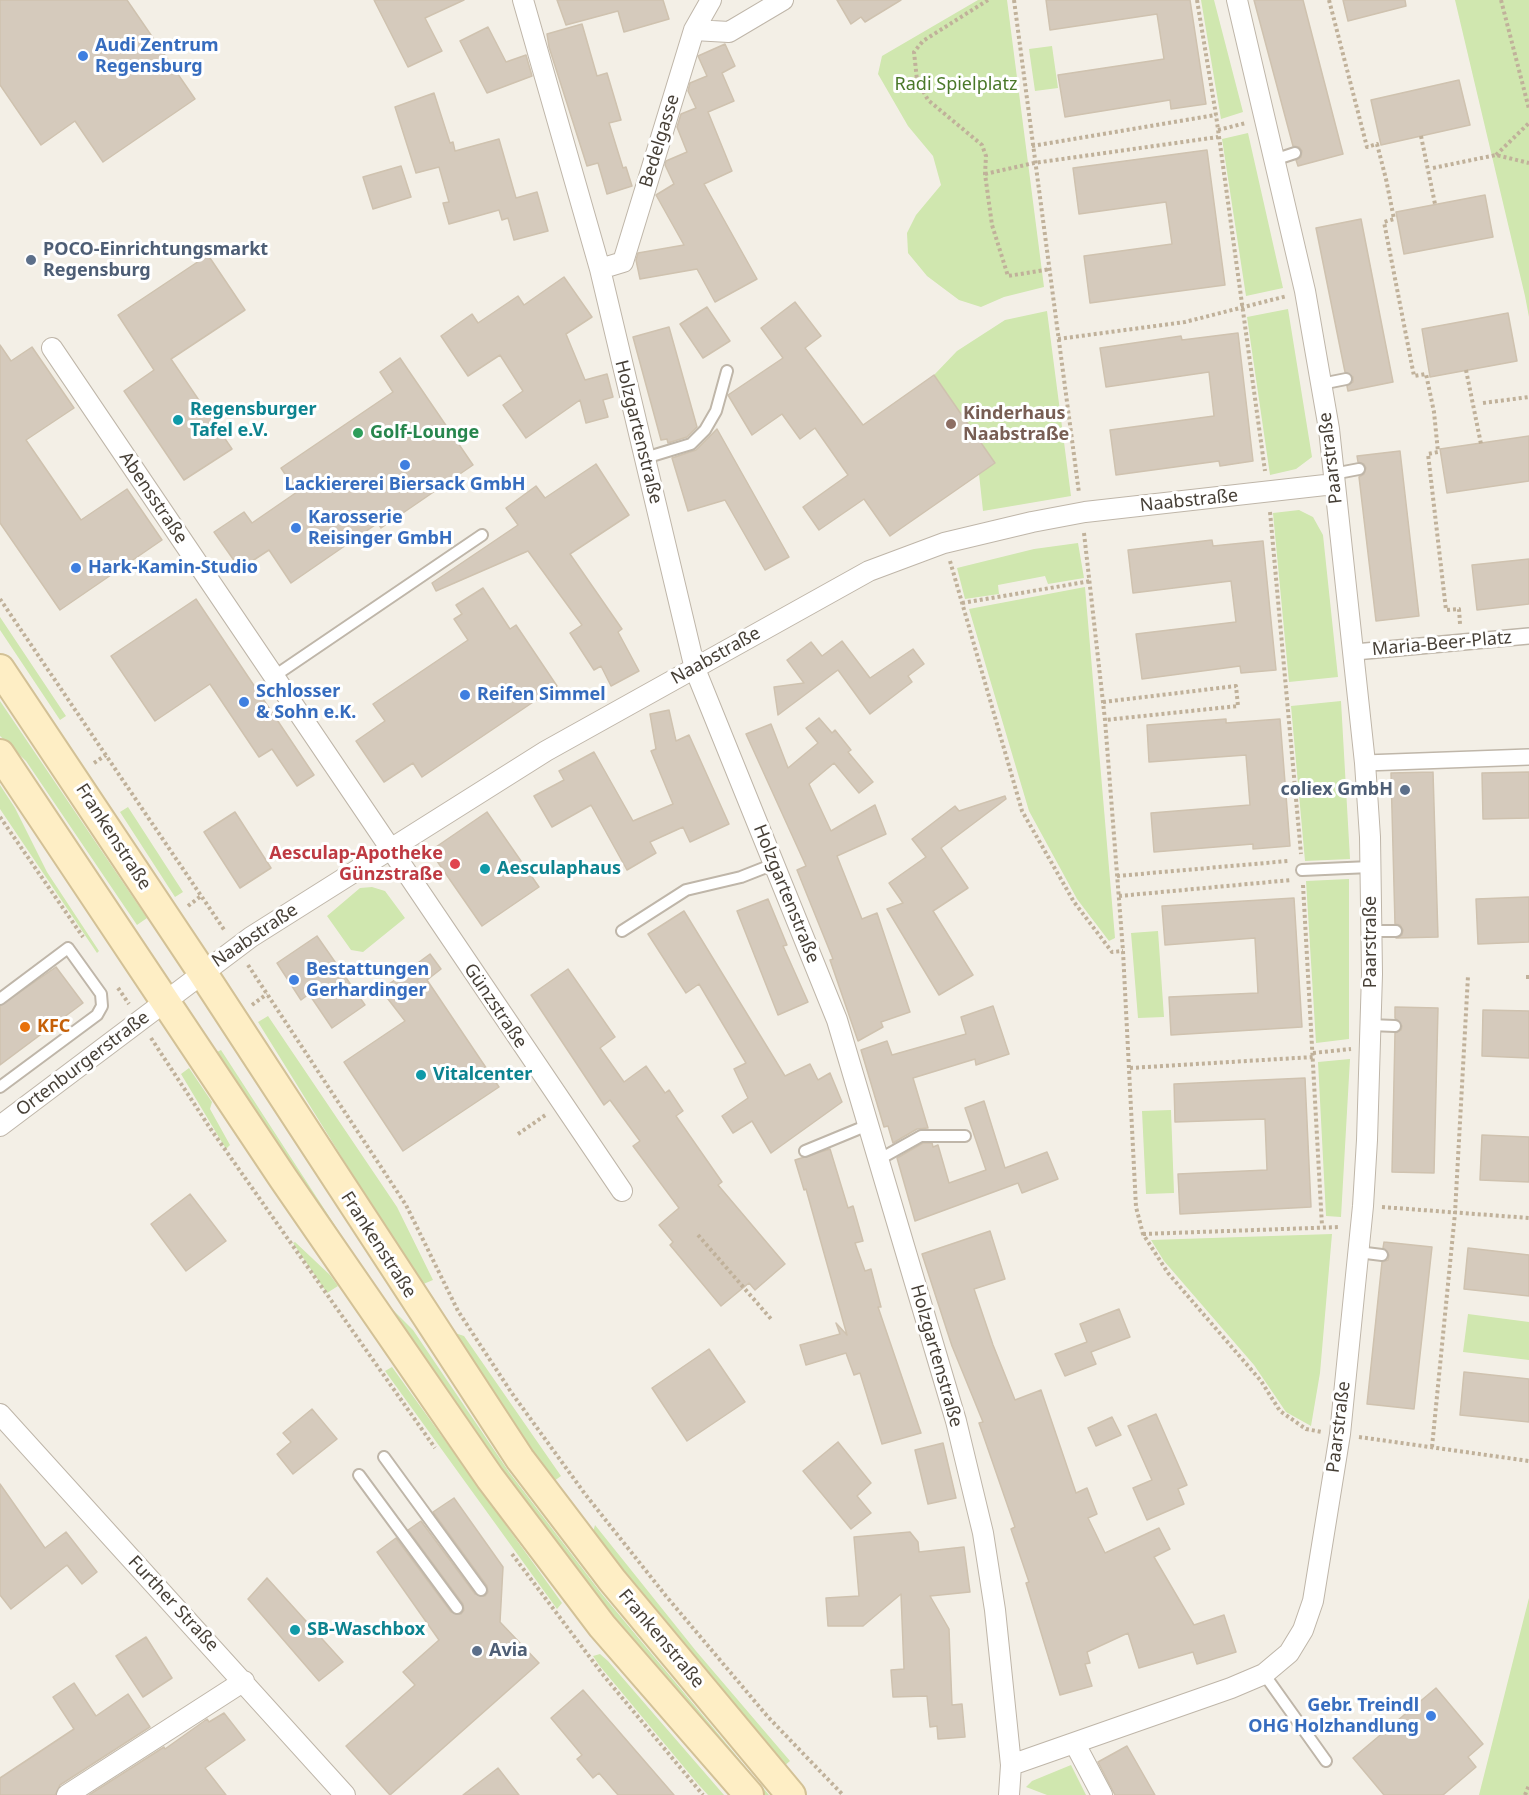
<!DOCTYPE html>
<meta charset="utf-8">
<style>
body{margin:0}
canvas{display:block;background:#f3efe6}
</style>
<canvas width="1529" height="1795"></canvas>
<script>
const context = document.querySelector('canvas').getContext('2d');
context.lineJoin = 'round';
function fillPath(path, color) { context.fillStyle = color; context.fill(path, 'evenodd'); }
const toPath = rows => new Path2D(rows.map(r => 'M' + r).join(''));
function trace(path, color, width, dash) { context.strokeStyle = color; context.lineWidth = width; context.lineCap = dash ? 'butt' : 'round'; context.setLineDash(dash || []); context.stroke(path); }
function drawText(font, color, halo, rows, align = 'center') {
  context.font = font + ' "Noto Sans",sans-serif'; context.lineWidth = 6; context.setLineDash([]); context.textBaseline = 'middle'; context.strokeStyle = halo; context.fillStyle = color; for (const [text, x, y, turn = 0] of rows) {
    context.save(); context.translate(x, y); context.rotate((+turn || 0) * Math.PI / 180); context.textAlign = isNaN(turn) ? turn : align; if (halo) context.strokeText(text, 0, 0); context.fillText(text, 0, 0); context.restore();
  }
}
fillPath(toPath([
 [978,0,1007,0,1044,287,1004,297,981,307,959,300,927,276,908,253,907,233,916,215,941,185,933,156,908,126,878,74,882,56],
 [1201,0,1214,0,1243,112,1221,119],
 [1455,0,1529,0,1529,317,1525,296],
 [1052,46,1058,88,1035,91,1029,49],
 [1248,133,1283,288,1246,296,1222,139],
 [1288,309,1312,457,1296,469,1270,475,1247,317],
 [1047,311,1071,496,983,511,979,474,995,463,934,375,957,351,1005,320],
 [1299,510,1313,517,1323,535,1338,677,1289,682,1273,513],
 [1078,543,1084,578,1048,584,1045,576,998,585,999,594,965,599,957,568,1034,549],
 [1085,587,1115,938,1109,941,1077,899,1029,811,969,609],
 [0,617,66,716,60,720,0,630],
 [0,701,147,918,137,925,26,761,0,736],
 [1341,701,1350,859,1305,861,1291,706],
 [0,785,15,808,47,872,99,951,97,953,0,809],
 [128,807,183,892,175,897,120,812],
 [1349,879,1349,1039,1316,1043,1306,881],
 [372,887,385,891,405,918,363,952,351,950,327,916,360,888],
 [1158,931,1164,1017,1138,1018,1131,933],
 [268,1016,397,1207,433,1280,421,1285,258,1022],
 [221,1050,384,1301,413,1330,509,1472,601,1593,769,1795,761,1795,633,1650,516,1499,215,1053],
 [1350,1059,1341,1217,1326,1216,1318,1062],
 [189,1068,212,1102,210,1109,230,1145,226,1149,181,1074],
 [1171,1110,1174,1193,1146,1194,1142,1111],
 [1332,1234,1320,1373,1311,1426,1286,1412,1254,1365,1164,1261,1151,1240],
 [295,1242,330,1275,338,1286,327,1293,293,1243],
 [1468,1314,1529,1322,1529,1360,1463,1352],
 [446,1330,464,1336,561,1476,550,1484],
 [392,1367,562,1603,557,1609,385,1371],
 [595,1525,696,1651,790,1761,783,1767,591,1539],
 [1529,1598,1529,1795,1479,1795],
 [600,1654,608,1661,724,1795,708,1795,698,1784,599,1665,593,1656],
 [1071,1765,1086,1795,1047,1795,1026,1787,1032,1781]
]), '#d0e7af');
const building = toPath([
 [0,0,127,0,195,99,103,162,75,121,41,145,0,85,0,0],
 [374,0,464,0,425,18,442,51,408,67,374,0],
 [557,0,663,0,669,19,624,32,618,11,566,25,557,0],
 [837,0,901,0,865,22,861,17,851,24,837,0],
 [1046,0,1190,0,1206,104,1171,109,1170,100,1065,117,1058,75,1164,59,1157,14,1050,30,1046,0],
 [1254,0,1303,0,1343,154,1298,166,1296,160,1301,157,1302,151,1299,147,1293,146,1254,0],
 [1343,0,1405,0,1406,6,1348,21,1343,0],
 [582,24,597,76,607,73,621,120,609,123,623,168,626,167,632,186,607,194,598,163,587,166,549,47,547,34,582,24],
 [488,27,506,62,526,55,532,76,487,93,460,41,488,27],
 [725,44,735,66,722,73,734,101,708,112,732,171,704,184,757,279,715,302,697,269,640,279,636,260,638,253,684,245,656,195,674,184,665,165,666,161,687,152,677,127,681,114,696,108,688,91,690,83,707,76,698,56,725,44],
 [1459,80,1470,125,1381,145,1371,100,1459,80],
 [434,93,450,143,453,142,455,151,499,139,516,198,537,192,548,231,514,240,508,218,502,220,499,210,449,224,443,203,449,202,439,167,416,173,395,107,434,93],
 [1207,150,1225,285,1090,303,1084,256,1172,244,1166,202,1079,214,1073,168,1207,150],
 [401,166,411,197,373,209,363,177,401,166],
 [1485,195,1493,237,1404,254,1396,212,1485,195],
 [1361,219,1393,382,1348,391,1347,386,1353,382,1353,377,1345,372,1316,228,1361,219],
 [208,255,245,310,171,359,232,449,184,480,124,391,154,370,118,315,208,255],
 [564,277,592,317,566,334,585,380,607,374,613,397,603,400,608,417,586,423,580,400,526,438,503,405,523,391,500,355,468,376,441,336,472,314,478,323,518,296,524,305,564,277],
 [795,302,821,336,805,348,863,425,934,375,995,463,890,536,864,499,819,530,803,507,848,475,815,428,800,439,782,414,752,435,728,395,783,358,761,328,795,302],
 [707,307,730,341,703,358,680,324,707,307],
 [1508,313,1517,361,1430,377,1422,329,1508,313],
 [669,327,697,427,687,437,668,443,667,439,661,440,633,337,669,327],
 [1238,333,1253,461,1220,466,1219,461,1116,475,1110,430,1214,416,1209,372,1106,387,1100,348,1181,336,1182,340,1238,333],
 [0,345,11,361,32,347,74,408,26,440,81,520,127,489,162,540,60,610,0,523,0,345],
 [400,358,473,465,381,528,378,523,291,583,269,550,240,569,214,532,244,512,252,523,297,492,281,468,393,392,380,372,400,358],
 [717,429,789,557,765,570,725,500,688,511,672,458,696,450,717,429],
 [1529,436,1529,481,1447,493,1440,449,1529,436],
 [1400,451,1419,616,1376,621,1359,477,1364,474,1366,468,1364,464,1358,462,1357,456,1400,451],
 [596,464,629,515,570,554,622,629,618,632,639,671,611,686,601,666,594,670,570,633,582,625,528,551,436,591,432,583,518,525,506,508,536,486,545,498,596,464],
 [1212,540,1213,546,1263,541,1276,670,1241,673,1240,666,1142,679,1136,634,1236,622,1231,581,1133,593,1128,550,1212,540],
 [1529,559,1529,604,1477,610,1472,565,1529,559],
 [483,588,510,629,516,625,557,686,422,777,413,763,384,782,356,741,385,721,373,704,468,640,454,619,462,614,456,605,483,588],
 [196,599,314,775,297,786,272,749,259,757,210,684,155,721,111,656,196,599],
 [842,641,870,678,913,649,924,664,908,676,912,682,870,714,838,670,778,715,774,687,804,683,787,660,811,642,822,656,842,641],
 [669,710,676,741,689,735,729,824,690,842,683,827,650,842,656,853,627,870,591,805,552,827,534,796,564,780,559,771,594,752,633,821,673,804,651,751,656,749,650,714,669,710],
 [819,718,832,733,835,730,851,750,848,752,873,782,859,793,834,763,809,784,831,831,875,805,886,834,837,856,862,919,877,913,910,1012,881,1022,883,1027,858,1041,830,960,833,959,797,870,806,866,746,734,771,724,788,768,818,743,806,728,819,718],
 [1226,719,1226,723,1280,719,1290,846,1253,849,1253,844,1154,852,1151,813,1250,805,1246,755,1149,762,1147,725,1226,719],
 [1433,772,1438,937,1396,938,1402,935,1403,930,1400,925,1395,924,1391,773,1433,772],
 [1529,772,1529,818,1483,819,1482,773,1529,772],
 [1005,796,1006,799,941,848,968,888,933,911,973,975,939,995,887,909,903,903,889,883,926,857,912,839,955,806,959,811,1005,796],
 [235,812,271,868,240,888,204,832,235,812],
 [487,812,539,887,482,926,430,851,487,812],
 [1529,897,1529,942,1478,944,1476,899,1529,897],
 [1294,898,1302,1027,1171,1035,1169,997,1258,993,1255,938,1165,945,1162,906,1294,898],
 [768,899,787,945,783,946,808,1002,778,1015,737,911,768,899],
 [684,911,785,1076,810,1064,818,1080,830,1073,842,1102,771,1153,752,1121,733,1133,722,1116,748,1098,734,1069,746,1063,699,984,686,993,648,934,684,911],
 [317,936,365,1005,332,1028,309,994,301,1000,277,963,317,936],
 [430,954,441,969,427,980,499,1087,403,1151,344,1062,405,1021,381,990,430,954],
 [56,967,83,1003,0,1065,0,1006,56,967],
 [568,969,615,1037,600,1048,624,1082,646,1066,665,1093,669,1090,683,1111,676,1116,722,1182,718,1185,785,1264,755,1290,749,1283,721,1306,670,1245,673,1242,659,1225,679,1208,633,1146,640,1141,610,1100,604,1105,531,995,568,969],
 [993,1006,1009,1054,976,1065,975,1059,913,1078,928,1128,917,1129,893,1143,888,1126,884,1127,861,1050,887,1041,892,1055,966,1034,961,1017,993,1006],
 [1395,1007,1438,1008,1434,1173,1392,1172,1395,1033,1401,1030,1402,1026,1395,1018,1395,1007],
 [1483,1010,1529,1011,1529,1058,1482,1056,1483,1010],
 [1305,1078,1311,1207,1180,1214,1178,1174,1267,1170,1266,1145,1265,1119,1175,1122,1174,1084,1305,1078],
 [984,1101,1005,1168,1047,1152,1058,1179,1022,1193,1018,1183,915,1221,897,1158,923,1143,932,1143,933,1147,938,1145,949,1183,986,1170,965,1108,984,1101],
 [1482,1135,1529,1137,1529,1182,1480,1180,1482,1135],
 [830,1149,848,1208,853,1206,863,1241,855,1243,865,1271,871,1269,881,1307,878,1307,921,1433,882,1444,860,1373,854,1375,846,1353,806,1365,800,1345,840,1334,836,1323,847,1335,806,1189,804,1190,795,1160,830,1149],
 [190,1194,226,1241,186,1271,151,1224,190,1194],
 [990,1231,1005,1279,974,1289,993,1345,1015,1400,1041,1390,1076,1493,1087,1488,1097,1514,1088,1518,1105,1553,1159,1528,1170,1549,1154,1557,1194,1625,1224,1615,1236,1652,1197,1664,1193,1652,1139,1668,1128,1633,1087,1652,1090,1663,1085,1664,1092,1686,1060,1695,1026,1583,1029,1582,1011,1529,1015,1527,979,1423,983,1422,952,1346,922,1254,990,1231],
 [1384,1242,1432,1247,1414,1409,1367,1404,1382,1262,1388,1260,1389,1255,1383,1248,1384,1242],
 [1468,1248,1529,1255,1529,1296,1464,1289,1468,1248],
 [1119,1309,1130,1337,1091,1352,1096,1364,1065,1376,1055,1354,1087,1342,1080,1324,1119,1309],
 [709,1349,745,1402,687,1441,652,1388,709,1349],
 [1464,1372,1529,1379,1529,1422,1460,1415,1464,1372],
 [312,1409,337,1439,293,1474,277,1454,291,1442,283,1433,312,1409],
 [1156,1414,1187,1485,1178,1489,1184,1504,1147,1520,1133,1488,1152,1480,1128,1426,1156,1414],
 [1112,1417,1121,1435,1096,1446,1088,1428,1112,1417],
 [838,1442,871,1483,857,1496,871,1513,851,1529,803,1471,838,1442],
 [943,1443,956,1498,928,1504,915,1450,943,1443],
 [0,1484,45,1548,66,1532,97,1572,82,1584,67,1565,11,1609,0,1595,0,1484],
 [454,1498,503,1567,500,1622,539,1663,390,1795,346,1746,415,1685,403,1672,439,1640,377,1552,396,1538,451,1612,461,1614,464,1610,463,1604,408,1530,421,1521,475,1594,485,1596,488,1592,487,1586,433,1512,454,1498],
 [910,1532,918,1542,919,1552,964,1547,970,1592,930,1596,949,1629,952,1705,962,1704,965,1737,938,1739,937,1726,930,1727,927,1696,893,1697,891,1670,904,1669,901,1594,863,1626,828,1626,826,1598,859,1596,854,1537,910,1532],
 [267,1578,343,1662,319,1681,248,1599,267,1578],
 [146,1637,172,1678,143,1697,116,1656,146,1637],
 [74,1683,96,1716,128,1694,150,1727,60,1785,55,1795,0,1795,0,1778,74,1729,53,1697,74,1683],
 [1436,1688,1483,1744,1468,1757,1476,1767,1443,1795,1384,1795,1353,1758,1436,1688],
 [583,1690,674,1795,618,1795,599,1773,593,1778,577,1759,582,1755,551,1718,583,1690],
 [224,1713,245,1740,205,1768,226,1795,89,1795,164,1747,165,1749,207,1719,209,1722,224,1713],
 [1127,1746,1155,1795,1115,1795,1098,1762,1127,1746],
 [498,1768,519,1795,463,1795,498,1768]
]);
fillPath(building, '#d5cabc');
trace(building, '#cfc2af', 1.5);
const service = toPath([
 [1274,160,1295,153],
 [1321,384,1346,379],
 [645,458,691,444,705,430,716,411,727,371],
 [1333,474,1359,469],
 [273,677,482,535],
 [1302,870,1370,867],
 [622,931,686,890,741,877,774,864],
 [1371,931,1396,931],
 [0,999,68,948,101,994,102,1006,97,1015,0,1087],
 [1370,1025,1395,1026],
 [805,1151,868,1125],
 [878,1160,921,1136,965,1136],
 [1358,1252,1382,1255],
 [384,1457,481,1590],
 [359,1475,457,1608],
 [1264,1674,1326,1761]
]);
const pedestrian = toPath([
 [1355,652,1529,636],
 [1365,763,1529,757]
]);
const minor = toPath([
 [523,0,600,269,695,669,837,1020,956,1421,983,1533,995,1610,1011,1765,1009,1795],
 [694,30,729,32,783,0],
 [600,269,623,262,694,30,711,0],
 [52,348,622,1191],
 [0,1126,251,937,546,751,869,571,944,543,1032,522,1085,512,1334,484],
 [0,1414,345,1795],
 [1075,1744,1102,1795],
 [1011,1765,1231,1688,1264,1674,1289,1653,1303,1630,1313,1601,1340,1434,1363,1206,1367,1140,1372,974,1370,837,1365,763,1329,429,1305,291,1237,0],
 [67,1795,244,1681]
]);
const secondary = toPath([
 [0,669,202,972,520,1459,612,1580,791,1795],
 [0,754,283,1178,490,1478,602,1626,749,1795]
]);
trace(service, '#bfb6a9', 14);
trace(pedestrian, '#bfb6a9', 18);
trace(minor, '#bfb6a9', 22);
trace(secondary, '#d3c196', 32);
trace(toPath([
 [988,0,923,41,914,52,917,80,928,100,982,145,986,156,985,174,992,225,1008,276,1051,269],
 [1014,0,1079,493],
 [1197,0,1216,115,1265,471],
 [1329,0,1367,147,1377,144,1386,179,1394,219,1384,222,1414,376,1426,374,1434,412,1438,452,1428,454,1446,610,1459,609,1460,624],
 [1501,0,1529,109],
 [1218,130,1246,123],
 [1421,136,1435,204],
 [1032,146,1216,115],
 [1496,155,1529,123],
 [1433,168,1496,155,1529,163],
 [985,174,1034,163,1218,137],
 [1058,339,1185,322,1287,296],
 [1466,370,1481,444],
 [1483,403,1529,397],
 [1270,512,1301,854],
 [1084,533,1105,720,1123,951,1136,1207,1143,1234,1168,1273,1261,1381,1280,1411,1306,1429,1322,1432],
 [950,561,1022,811,1074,902,1112,952,1123,951],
 [0,599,225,931],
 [962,603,1091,581],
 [1103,702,1236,686,1238,706,1105,720],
 [94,763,106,755],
 [0,817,83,937],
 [1117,876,1288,861],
 [1303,885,1322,1226],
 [1119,896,1291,880],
 [188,906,201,896],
 [248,965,406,1205,458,1311,511,1392,585,1494,666,1596,768,1717,843,1795],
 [1526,977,1529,977],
 [118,988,129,1004],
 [252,1005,267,994],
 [151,1038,212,1131,435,1448],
 [1313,1053,1351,1049],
 [1130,1068,1313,1057],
 [518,1134,547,1114],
 [1382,1207,1529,1218],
 [1143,1234,1340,1227],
 [698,1235,771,1319],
 [1359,1437,1529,1461],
 [1432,1447,1455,1213,1468,976],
 [512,1554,604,1676,703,1795],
 [1525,1795,1529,1785]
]), '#c0b19a', 4, [3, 3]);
trace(service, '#fff', 10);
trace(pedestrian, '#fff', 15);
trace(minor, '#fff', 20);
trace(secondary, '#feeec5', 28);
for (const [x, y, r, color] of [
 [83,56,6,"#3f7fe0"],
 [31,260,6,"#5c6f8a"],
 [178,420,6,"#0f9aa8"],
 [951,424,6,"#8d6e63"],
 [358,433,6,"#2e9e5b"],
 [405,465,6,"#3f7fe0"],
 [296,528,6,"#3f7fe0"],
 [76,568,6,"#3f7fe0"],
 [465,695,6,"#3f7fe0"],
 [244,702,6,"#3f7fe0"],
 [1405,790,6,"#5c6f8a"],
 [455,864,6,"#e0444e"],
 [485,869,6,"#0f9aa8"],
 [294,980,6,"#3f7fe0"],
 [25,1027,6,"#e8710a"],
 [421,1075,6,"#0f9aa8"],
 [295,1630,6,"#0f9aa8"],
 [477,1651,6,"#5c6f8a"],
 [1431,1716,6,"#3f7fe0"]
]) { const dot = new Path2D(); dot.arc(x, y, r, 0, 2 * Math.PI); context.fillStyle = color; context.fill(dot); trace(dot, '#fff', 2); }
drawText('bold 18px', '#366cbe', '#fff', [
 ["Audi Zentrum",95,46],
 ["Regensburg",95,67],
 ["Lackiererei Biersack GmbH",405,485,"center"],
 ["Karosserie",308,518],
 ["Reisinger GmbH",308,539],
 ["Hark-Kamin-Studio",88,568],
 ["Schlosser",256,692],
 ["& Sohn e.K.",256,713],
 ["Reifen Simmel",477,695],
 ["Bestattungen",306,970],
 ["Gerhardinger",306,991],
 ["Gebr. Treindl",1419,1706,"right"],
 ["OHG Holzhandlung",1419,1727,"right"]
], 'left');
drawText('18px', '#4a7829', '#fff', [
 ["Radi Spielplatz",956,85]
]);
drawText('18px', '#463f36', '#fff', [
 ["Bedelgasse",660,141,-73],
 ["Holzgartenstraße",638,432,76],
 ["Paarstraße",1331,458,-97],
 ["Abensstraße",153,498,56],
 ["Naabstraße",1189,501,-6],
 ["Maria-Beer-Platz",1442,644,-5],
 ["Naabstraße",716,656,-29],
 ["Frankenstraße",113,837,57],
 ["Holzgartenstraße",786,894,68],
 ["Naabstraße",255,936,-34],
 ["Paarstraße",1371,942,-90],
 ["Günzstraße",495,1006,56],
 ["Ortenburgerstraße",83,1064,-37],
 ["Frankenstraße",378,1245,57],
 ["Holzgartenstraße",936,1356,74],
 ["Paarstraße",1339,1427,-83],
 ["Further Straße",173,1604,47],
 ["Frankenstraße",661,1639,50]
]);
drawText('bold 18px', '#4e5e75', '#fff', [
 ["POCO-Einrichtungsmarkt",43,250],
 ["Regensburg",43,271],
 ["coliex GmbH",1393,790,"right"],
 ["Avia",489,1651]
], 'left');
drawText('bold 18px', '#0d838f', '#fff', [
 ["Regensburger",190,410],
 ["Tafel e.V.",190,431],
 ["Aesculaphaus",497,869],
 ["Vitalcenter",433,1075],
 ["SB-Waschbox",307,1630]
], 'left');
drawText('bold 18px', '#785e54', '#fff', [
 ["Kinderhaus",963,414],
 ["Naabstraße",963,435]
], 'left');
drawText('bold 18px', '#27864d', '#fff', [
 ["Golf-Lounge",370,433]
], 'left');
drawText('bold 18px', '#be3a42', '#fff', [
 ["Aesculap-Apotheke",443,854],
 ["Günzstraße",443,875]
], 'right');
drawText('bold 18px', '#c56008', '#fff', [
 ["KFC",37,1027]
], 'left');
</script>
